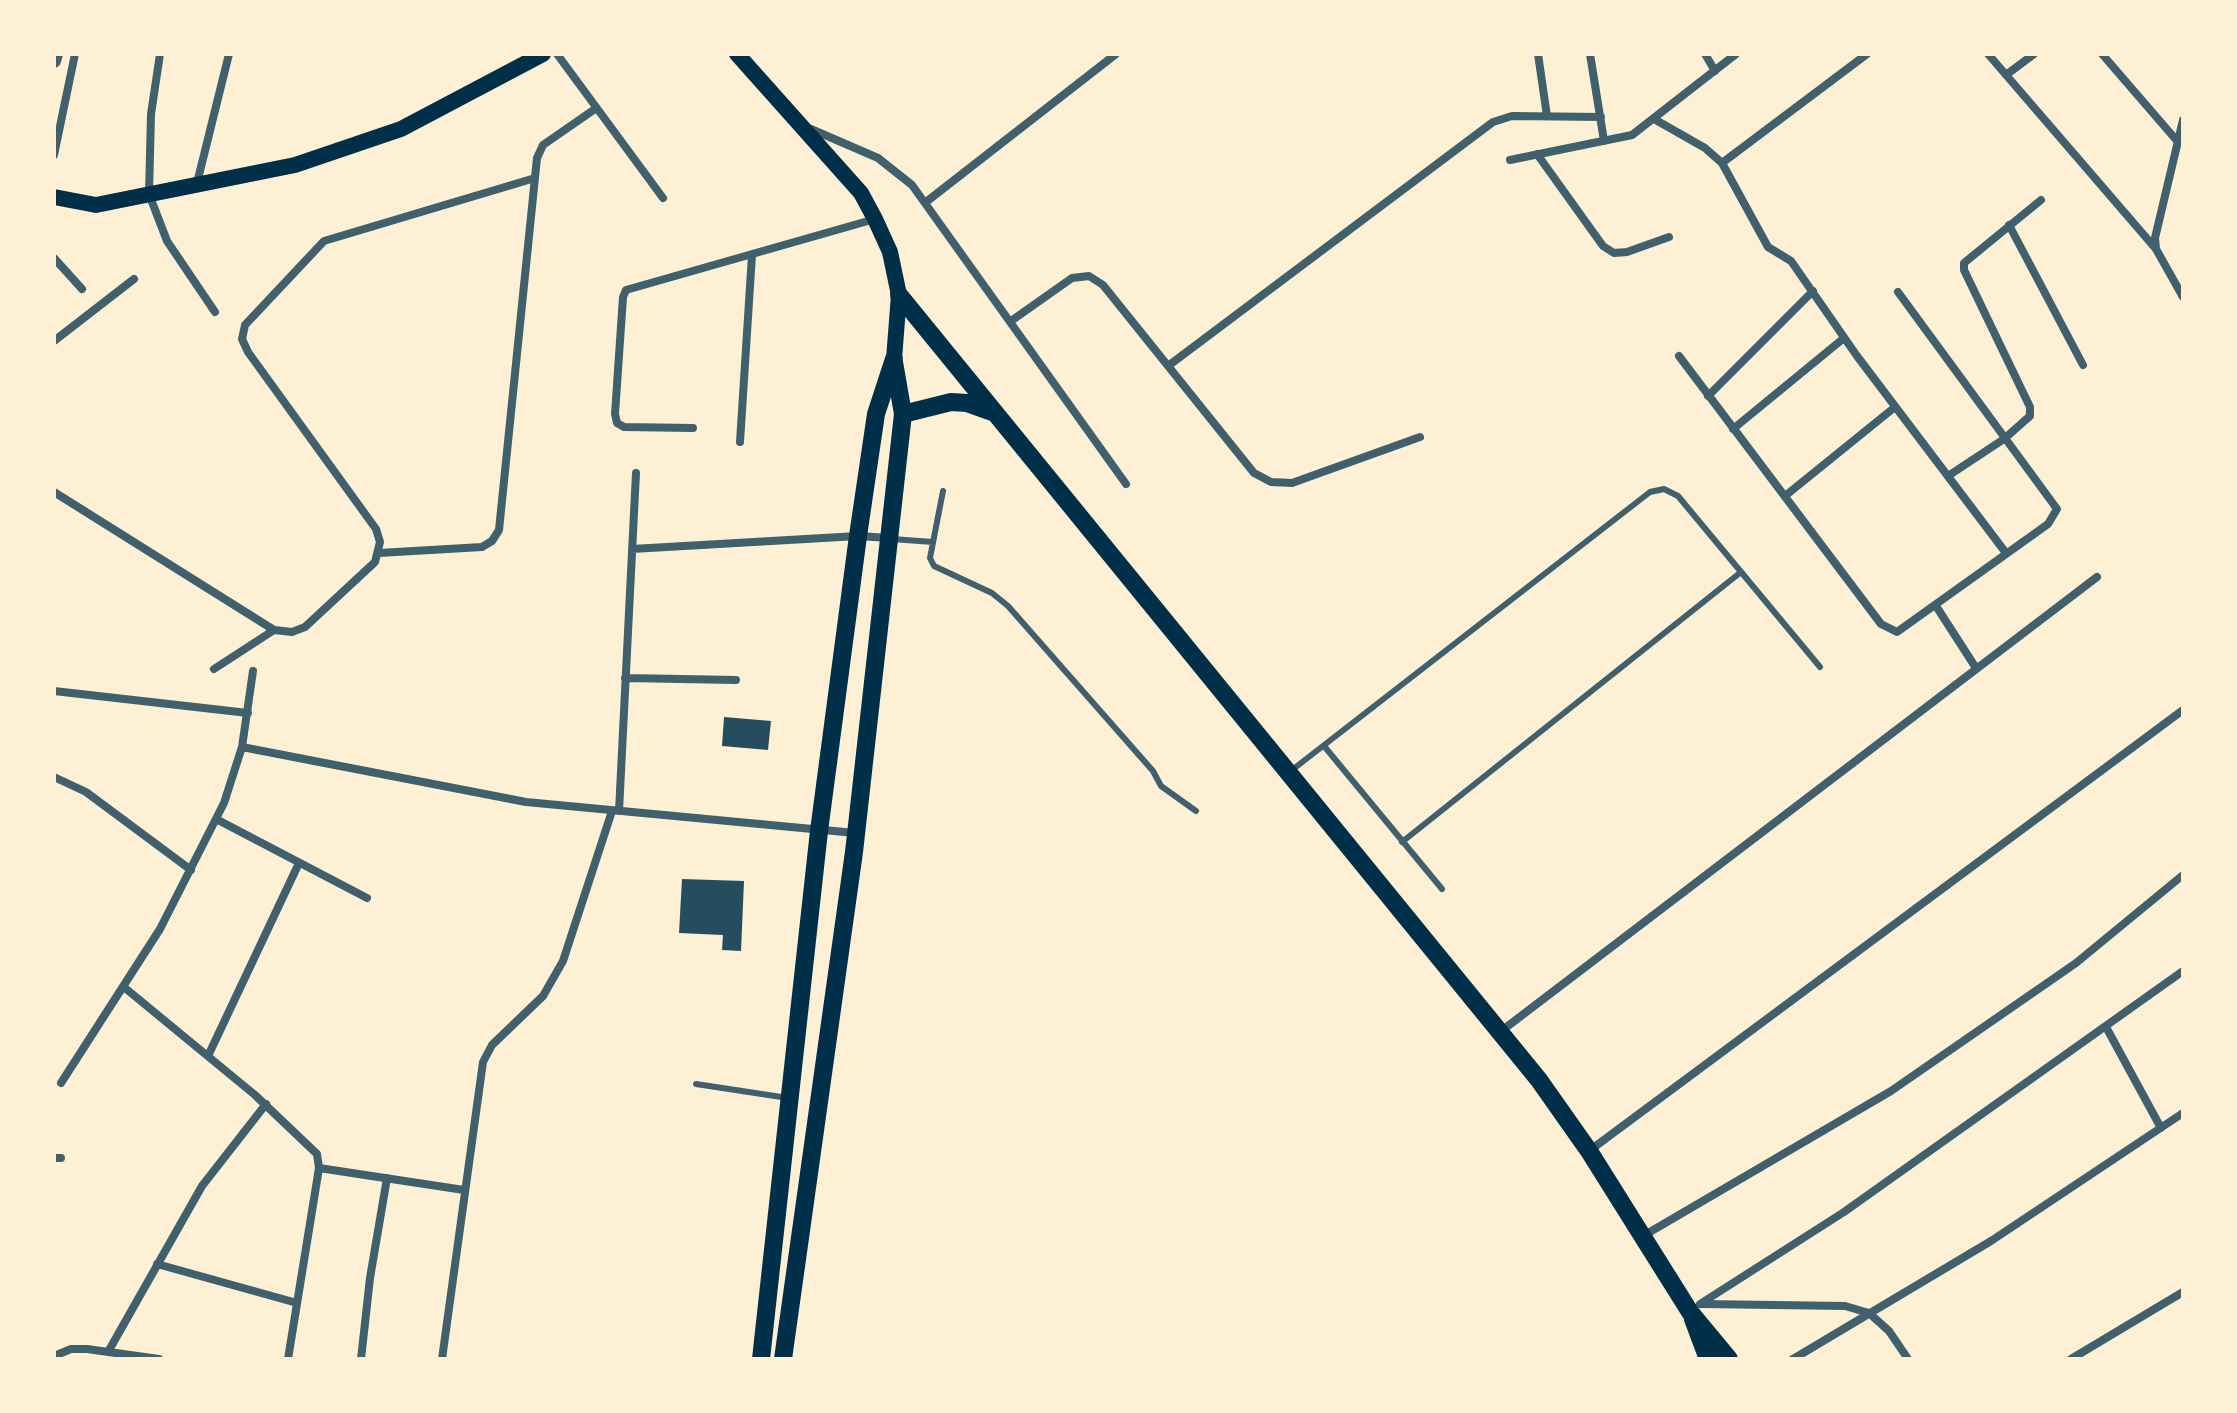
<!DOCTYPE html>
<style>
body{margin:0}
#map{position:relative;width:2237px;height:1413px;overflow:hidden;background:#fdf0d5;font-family:Raleway,sans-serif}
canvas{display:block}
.frame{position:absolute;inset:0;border:56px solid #fdf0d5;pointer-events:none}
</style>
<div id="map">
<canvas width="2237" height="1413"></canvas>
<div class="frame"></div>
</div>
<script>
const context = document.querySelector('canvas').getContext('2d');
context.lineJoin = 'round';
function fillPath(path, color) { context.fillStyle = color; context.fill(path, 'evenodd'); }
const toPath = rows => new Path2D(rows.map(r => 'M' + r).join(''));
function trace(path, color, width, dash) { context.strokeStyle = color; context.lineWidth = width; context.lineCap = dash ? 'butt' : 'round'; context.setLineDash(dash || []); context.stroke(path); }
fillPath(toPath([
 [724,717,771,721,768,750,722,746],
 [682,879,744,881,741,951,722,950,723,935,679,933]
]), '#264d5e');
trace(toPath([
 [943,491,930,558,934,566,992,593,1008,606,1153,771,1161,786,1196,811],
 [892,539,933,542],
 [1324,746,1442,889],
 [1292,770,1650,492,1664,489,1678,496,1820,667],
 [1402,842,1741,572],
 [696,1084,788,1098]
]), '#3f606c', 6);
trace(toPath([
 [160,54,151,114,149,194,167,241,215,312],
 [557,54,663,198],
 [1538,54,1547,116],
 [1590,54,1604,141],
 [1705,54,1715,71],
 [1988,54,2156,249],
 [2102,54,2178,142],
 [2006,75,2034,54],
 [1654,119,1705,148,1722,163,1768,247,1791,261,1857,356,2006,553],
 [2183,120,2155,238,2156,249,2183,297],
 [811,129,878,158,912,185,1126,484],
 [1537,154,1603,246,1614,253,1627,252,1669,237],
 [54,155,75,54],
 [1510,160,1632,135,1736,54],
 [1722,163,1867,54],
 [197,183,229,54],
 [926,202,1116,54],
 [2009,225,2083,365],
 [54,258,82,289],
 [1011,321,1072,278,1089,276,1103,285,1254,473,1271,482,1292,483,1420,437],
 [54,341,134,279],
 [1679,356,1881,624,1897,632,2048,524,2057,509,1898,292],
 [1168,366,1493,122,1512,116,1601,117],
 [1708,396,1813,291],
 [693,428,624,427,617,423,615,414,623,297,626,290,875,219],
 [1733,429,1844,338],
 [740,442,752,255],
 [1948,476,2004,439,2030,416,2030,407,1964,270,1964,263,2041,200],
 [54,492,274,630,292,632,305,627,375,562,380,542,376,529,248,352,242,339,245,325,324,241,535,178],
 [1785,496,1895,407],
 [632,549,858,536,889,538],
 [379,553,482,547,492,541,499,530,537,158,543,145,595,109],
 [1936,606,1976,668],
 [214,669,274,630],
 [625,678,736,680],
 [54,691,248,713],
 [242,747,526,802,855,833],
 [54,777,86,792,191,870],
 [619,811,636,473],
 [216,819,367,898],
 [125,988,255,1095,317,1154,319,1168,288,1359],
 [2106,1027,2161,1128],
 [1500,1032,2097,577],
 [208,1056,299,863],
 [61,1083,160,929,224,803,242,747,253,671],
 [1589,1151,2183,710],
 [54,1158,61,1158],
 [319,1168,464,1190],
 [1643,1236,1891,1091,2076,963,2183,875],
 [157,1264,297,1303],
 [1700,1304,1844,1212,2183,971],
 [1702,1304,1845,1306,1869,1313,1889,1331,1908,1359],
 [108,1352,202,1186,266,1104],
 [54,1356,71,1349,87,1349,159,1359],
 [361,1359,370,1278,387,1178],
 [442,1359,483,1062,492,1045,543,996,563,961,612,811],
 [1793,1359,1991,1241,2183,1113],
 [2071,1359,2183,1292]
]), '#3f606c', 8);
trace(toPath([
 [54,61,56,54]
]), '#3f606c', 14);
trace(toPath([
 [737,54,861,193,875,219,890,252,899,295,894,359],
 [54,197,96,205,295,165,401,129,543,54]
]), '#003049', 16);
trace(toPath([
 [899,295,1539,1080,1589,1151,1690,1312,1729,1359],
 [903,414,951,402,967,403,995,413],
 [1693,1319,1708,1359],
 [761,1359,819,831,858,536,876,414,894,359],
 [783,1359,854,852,903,414,894,362]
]), '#003049', 18);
</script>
